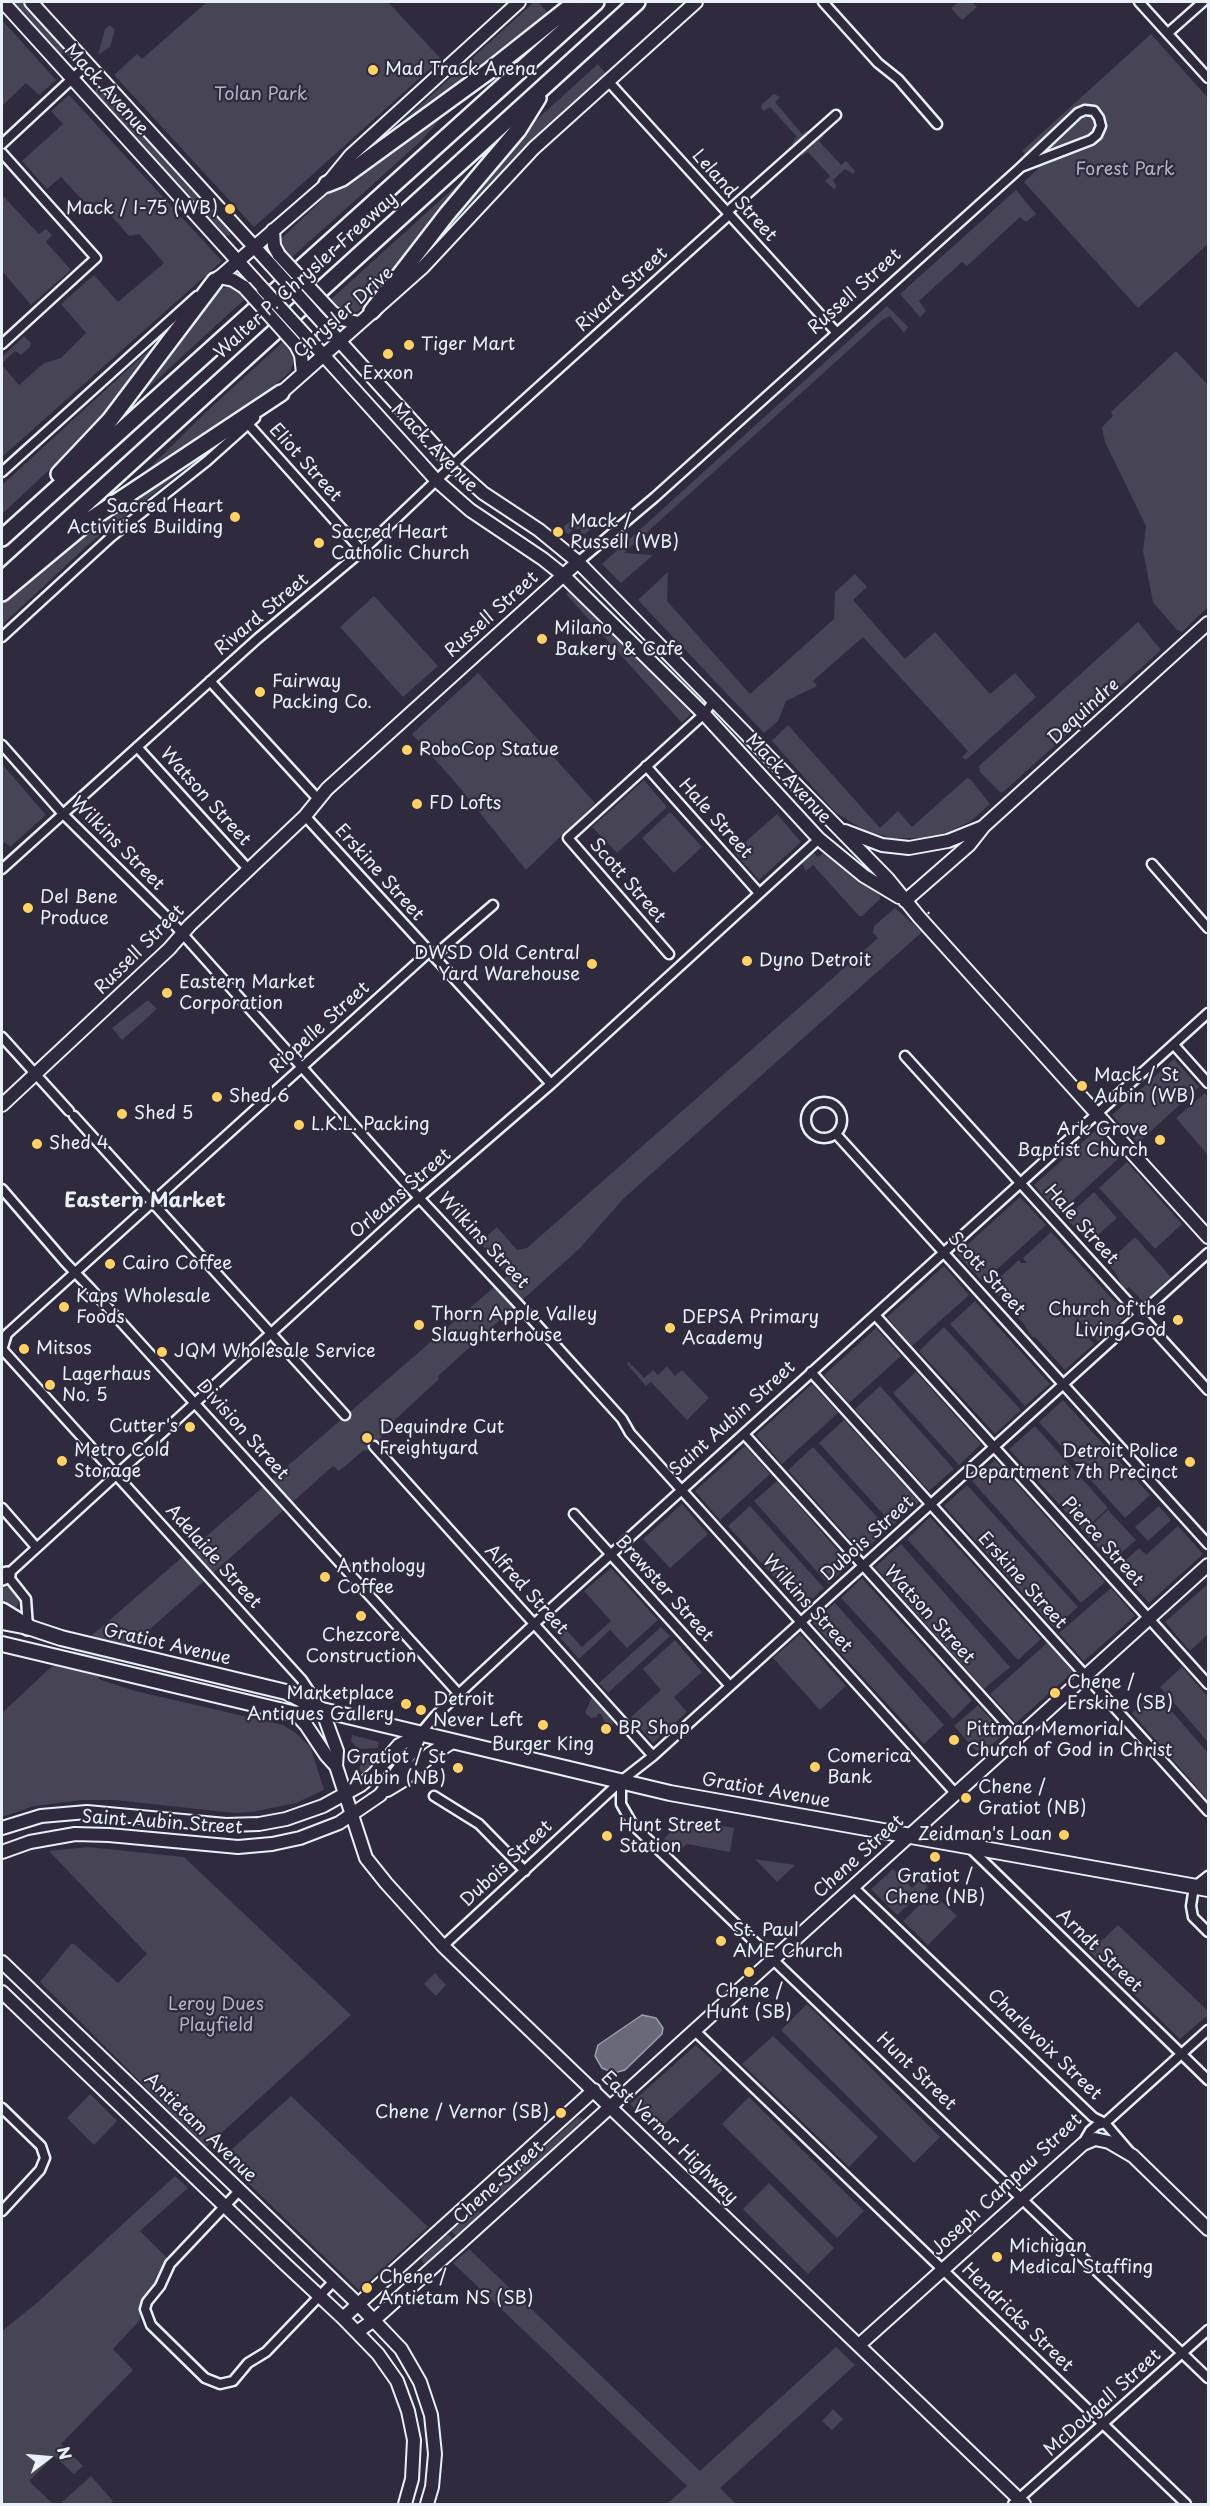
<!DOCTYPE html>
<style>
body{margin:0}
#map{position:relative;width:1210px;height:2506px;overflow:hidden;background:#2f2a3d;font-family:"Playpen Sans",sans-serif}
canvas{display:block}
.frame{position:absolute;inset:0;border:3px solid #e8f1f8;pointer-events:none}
.north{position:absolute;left:18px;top:2428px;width:60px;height:60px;-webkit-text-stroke:4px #2f2a3d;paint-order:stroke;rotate:74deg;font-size:16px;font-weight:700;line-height:24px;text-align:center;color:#e8f1f8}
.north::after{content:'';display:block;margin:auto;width:21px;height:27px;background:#e8f1f8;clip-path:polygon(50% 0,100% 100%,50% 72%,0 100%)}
</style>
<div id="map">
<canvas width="1210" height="2506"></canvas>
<div class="frame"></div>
<div class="north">N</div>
</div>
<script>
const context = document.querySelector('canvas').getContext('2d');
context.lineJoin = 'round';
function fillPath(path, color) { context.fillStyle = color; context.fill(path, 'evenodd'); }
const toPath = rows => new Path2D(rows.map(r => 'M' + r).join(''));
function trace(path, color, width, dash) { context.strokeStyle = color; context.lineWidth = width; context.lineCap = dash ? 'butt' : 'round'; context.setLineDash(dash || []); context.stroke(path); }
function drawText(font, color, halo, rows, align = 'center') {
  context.font = font + ' "Playpen Sans",sans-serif'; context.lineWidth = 4.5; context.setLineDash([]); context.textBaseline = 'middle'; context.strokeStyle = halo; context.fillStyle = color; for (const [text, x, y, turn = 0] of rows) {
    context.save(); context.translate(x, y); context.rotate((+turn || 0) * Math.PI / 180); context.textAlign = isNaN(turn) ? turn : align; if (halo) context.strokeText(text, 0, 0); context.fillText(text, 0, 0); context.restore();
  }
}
fillPath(toPath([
 [13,2,21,2,66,50,66,54,61,54],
 [207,2,388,2,441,59,254,227,114,75,137,54,142,59],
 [534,2,538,2,552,17,373,148],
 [959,2,972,2,977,7,962,20,951,8],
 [2,20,56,80,39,95,26,83,2,106],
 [110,25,115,30,110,47,98,55,105,29],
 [1151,34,1208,98,1208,244,1138,308,1024,182,1038,169,1022,151],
 [598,64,606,74,537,136,417,264,523,132],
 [96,88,100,88,230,231,230,235,225,236,95,93],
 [774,94,780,97,775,102,802,134,808,130,810,133,795,146,792,143,797,137,770,107,764,111,761,108,762,104],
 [69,95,222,261,2,457,2,365,19,385,44,363,61,358,86,333,61,304,94,275,118,302,164,263,139,234,129,236,100,203,83,201,61,177,47,189,22,161,63,124,51,111],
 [455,101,458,104,451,111,448,110,422,140,290,259,281,248,281,239,328,194],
 [822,133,824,136,819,141,841,165,846,161,855,171,853,174,845,169,833,180,836,185,835,190,825,181,830,176,808,152,802,156,799,153],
 [478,166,480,169,370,299,357,312,340,314,328,302],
 [1016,190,1036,214,1026,222,1020,217,967,266,962,262,919,301,926,311,920,317,900,294],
 [2,195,39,234,46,229,52,235,46,242,71,270,31,305,2,271],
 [229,287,237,290,246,298,138,397,135,395,208,303,223,288],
 [887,306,908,327,904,333,890,316,882,320,624,553,653,555,621,583,602,564],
 [174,327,91,431,2,514,2,485],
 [24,336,31,343,30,347,21,355,15,351,2,363,2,357],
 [285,340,294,351,295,358,290,372,248,408,137,480,205,413],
 [1176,351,1208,385,1208,607,1182,632,1177,630,1153,602,1143,551,1146,526,1105,442,1102,427,1113,416,1111,412],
 [208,451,89,544,2,625,2,604,71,540],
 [590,520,597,522,597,525,595,529,591,529,585,534,581,533,581,529,574,529,568,534,564,531,564,526,569,522,584,523],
 [668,572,667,601,750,694,834,619,835,592,855,574,867,587,853,600,905,659,935,632,990,694,1015,673,1036,697,966,760,962,757,968,751,863,637,813,681,817,686,786,701,778,721,764,733,638,600],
 [569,592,688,710,691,713,682,723,566,594],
 [374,596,438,666,403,697,340,627],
 [1138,622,1161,650,1002,793,999,791,980,772,979,766],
 [478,673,595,803,526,870,455,782,412,734],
 [788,725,880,828,898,811,912,827,967,778,971,780,990,804,971,821,947,833,932,838,892,838,864,830,836,813,772,741],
 [2,764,46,815,10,847,5,842,2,845],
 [644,780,667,807,617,853,592,827],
 [670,812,702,847,674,873,642,838],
 [777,814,801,842,759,880,734,852],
 [813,852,818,857,824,852,880,896,880,899,862,916,859,916,813,865,806,871,802,863],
 [895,908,922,932,623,1199,580,1248,438,1376,439,1379,384,1430,381,1438,366,1451,364,1450,339,1471,333,1466,139,1639,98,1679,135,1691,283,1725,296,1733,311,1748,324,1790,296,1803,252,1812,234,1813,115,1800,82,1800,34,1806,2,1817,2,1713,49,1669,97,1631,508,1275,440,1197,446,1191,486,1237,497,1227,517,1250,527,1248,878,938,873,933,874,926],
 [148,1000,157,1009,122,1040,112,1028],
 [1174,1059,1199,1087,1138,1143,1112,1115],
 [1205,1093,1208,1097,1208,1155,1176,1118],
 [1096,1130,1120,1157,1059,1213,1034,1185],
 [1127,1162,1182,1224,1155,1249,1099,1188],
 [1094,1192,1117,1218,1089,1243,1066,1218],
 [1020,1197,1046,1225,983,1282,957,1254],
 [1051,1232,1127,1315,1098,1341,1076,1317,1076,1324,1094,1344,1065,1370,1035,1337,1032,1337,1023,1323,990,1286,1019,1260,1021,1263,1027,1263,1023,1258],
 [1135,1237,1171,1277,1144,1303,1129,1287,1126,1289,1123,1287,1115,1272,1107,1263],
 [944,1266,969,1295,912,1346,887,1317],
 [975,1301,1050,1384,1025,1406,950,1324],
 [944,1327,1021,1410,995,1434,919,1351],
 [876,1328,901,1356,849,1403,824,1375],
 [629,1361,631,1366,633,1366,644,1378,653,1370,658,1375,667,1366,675,1376,682,1370,709,1398,687,1420,651,1382,646,1386,627,1364],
 [916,1372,981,1444,959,1465,893,1393],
 [812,1384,838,1413,782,1464,756,1435],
 [880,1386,954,1469,929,1491,855,1409],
 [1063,1400,1150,1495,1125,1518,1039,1422],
 [844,1420,919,1502,893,1525,819,1443],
 [1035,1426,1108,1508,1083,1531,1009,1449],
 [745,1446,770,1474,720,1520,695,1491],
 [813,1447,888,1529,862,1553,788,1470],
 [995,1460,1105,1582,1081,1603,972,1481],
 [777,1481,850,1564,828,1584,754,1501],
 [967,1485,1078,1607,1054,1628,944,1506],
 [682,1504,708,1534,670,1568,643,1539],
 [750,1506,824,1588,802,1608,728,1526],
 [1159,1506,1171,1520,1148,1541,1135,1527],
 [1108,1510,1136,1540,1111,1562,1084,1532],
 [930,1517,1041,1639,1018,1660,907,1539],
 [1178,1526,1203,1554,1149,1603,1117,1568,1139,1548,1146,1555],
 [901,1544,1010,1667,984,1689,875,1567],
 [611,1568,658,1620,627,1648,610,1630,579,1659,549,1625,556,1619,582,1647,611,1621,584,1591],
 [862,1578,972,1700,953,1719,841,1598],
 [1208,1584,1208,1634,1190,1651,1165,1622],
 [2,1586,10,1587,18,1597,19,1602,16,1608,2,1602],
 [1111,1588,1135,1616,1084,1661,1059,1633],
 [835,1603,944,1725,924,1744,813,1623],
 [661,1627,670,1636,608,1693,599,1683],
 [800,1634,846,1686,820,1710,773,1658],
 [675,1640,702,1672,674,1697,687,1712,653,1743,631,1717,661,1690,643,1669],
 [1047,1643,1073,1672,1016,1723,990,1694],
 [1182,1667,1208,1697,1208,1742,1160,1687],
 [1155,1692,1208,1753,1208,1800,1132,1713],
 [592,1697,599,1706,606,1710,612,1721,613,1726,605,1723,601,1714,597,1714,597,1717,591,1718,585,1713],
 [978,1705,1004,1734,980,1755,954,1726],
 [352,1735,379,1742,378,1748,358,1749,351,1741],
 [379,1752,383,1756,363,1774,359,1769,361,1763,371,1755],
 [682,1819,734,1828,730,1852,687,1844,678,1852,664,1839],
 [88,1847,184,1857,351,2015,206,2147,40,1982,71,1944,74,1944,118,1983,147,1954,49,1851],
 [755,1859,795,1865,777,1882],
 [893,1869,912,1888,920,1880,928,1887,897,1915,871,1889],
 [932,1893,957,1916,928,1945,903,1921],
 [1118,1925,1208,2011,1208,2015,1180,2039,1090,1952],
 [435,1973,446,1985,436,1996,424,1984],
 [807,2004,940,2137,914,2163,781,2030],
 [773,2036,878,2137,849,2167,742,2064],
 [696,2045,723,2070,657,2131,630,2104],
 [90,2094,117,2121,94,2145,67,2118],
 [291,2096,428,2227,359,2290,222,2158],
 [749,2097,864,2211,837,2238,722,2124],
 [578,2117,583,2119,583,2122,502,2195,497,2194,497,2190],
 [175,2176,188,2188,140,2231,168,2259,153,2290,140,2305,140,2320,113,2349,133,2370,61,2444,83,2466,74,2474,54,2456,29,2481,53,2504,2,2504,2,2331,38,2302],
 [769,2183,834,2248,808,2274,743,2209],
 [476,2210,479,2210,480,2214,456,2236,451,2231],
 [448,2234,453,2239,426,2264,423,2263,422,2258],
 [469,2249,700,2471,836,2347,855,2365,720,2488,736,2504,667,2504,687,2486,453,2263],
 [833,2409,843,2419,832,2430,822,2421],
 [91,2476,113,2501,110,2504,60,2504]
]), '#464455');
const water = toPath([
 [642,2015,656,2018,663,2028,662,2034,625,2070,614,2073,602,2068,595,2056,598,2045,642,2015]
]);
fillPath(water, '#696978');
trace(water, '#9c9fab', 1.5);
const street = toPath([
 [823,2,878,63,898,79,937,124],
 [1139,2,1208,78],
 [1168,33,1203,2],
 [608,81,837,333],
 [1085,110,1094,111,1099,118,1101,126,1097,135,1091,140,1021,167,1078,113,1085,110],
 [2,144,88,64],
 [2,153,96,258,2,344],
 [727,212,836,115],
 [248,424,362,551],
 [2,472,197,296],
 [578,562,655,497,1021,167],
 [2,637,111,537,207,461,255,418],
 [210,681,318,799],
 [2,745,63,814,171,921,409,1187,519,1305,622,1419,630,1433,956,1794],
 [137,747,249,870],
 [646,766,759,893],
 [305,816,551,1084],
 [1152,864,1208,928],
 [2,869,257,639,362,551,461,457,729,215],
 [669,954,568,838,704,714,714,700],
 [434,956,493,905],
 [2,1037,69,1111],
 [1174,1045,1208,1083],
 [905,1056,1208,1390],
 '806 1120a18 18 0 1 1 36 0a18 18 0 1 1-36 0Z',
 [74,1116,345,1415],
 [836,1134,1208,1544],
 [2,1189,65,1262,90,1288,458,1693],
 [875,1315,1208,1684],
 [2,1349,302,1680,320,1707],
 [2,1350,7,1334,429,952],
 [811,1372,1208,1811],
 [744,1434,1018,1737],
 [374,1446,653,1756],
 [2,1508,36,1547],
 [574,1514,730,1686],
 [7,1575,410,1206,551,1084,819,839],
 [7,1575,26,1599,28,1627],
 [420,1734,435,1716,534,1624,1208,1013],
 [621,1781,621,1804,633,1825,1208,2378],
 [434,1796,479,1824,525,1871],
 [969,1847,1208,2080],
 [1208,1876,1194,1887,1191,1906,1193,1917,1208,1932],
 [853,1887,1093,2117,1105,2123,1129,2151],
 [443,1946,621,1781,653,1756,1208,1253],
 [695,2031,1186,2504],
 [2,2108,41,2146,45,2158,40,2170,2,2211],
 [1083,2143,1090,2131,1097,2125,1105,2123,1208,2030],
 [239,2191,170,2264,160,2286,147,2302,145,2309,151,2325,205,2378,220,2384,233,2381,248,2363,266,2352,333,2282],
 [1013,2504,1208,2330]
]);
const secondary = toPath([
 [3,2,263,289],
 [31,2,270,264],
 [273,230,274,246,279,255],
 [219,277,233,280,244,287],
 [215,281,327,184,350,156,519,2],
 [313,312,453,466,483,493,539,530,578,562,888,879,919,917,1208,1237],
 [332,312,342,319,358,323],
 [306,336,437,481,470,510,543,559,563,575,704,714,819,839,864,876,899,897],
 [296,345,301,355,303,373],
 [281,393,423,267,534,148,696,2],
 [845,831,882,845,909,848,948,841,983,827],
 [905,901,969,845,984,826,1208,623],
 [2,1105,169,949,190,925,305,816,327,789,578,562],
 [322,1710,337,1751,336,1766,366,1858,386,1883,443,1946,511,2012,1024,2504],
 [296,1714,306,1725,326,1755,336,1766],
 [2,1828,41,1816,87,1812,226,1825,259,1824,286,1819,323,1806,361,1785,375,1773,399,1745,420,1734],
 [2,1852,30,1842,75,1834,109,1835,238,1847,272,1844,300,1838,339,1823,380,1795,413,1750,420,1734],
 [2,1962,358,2304,401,2349,420,2382,431,2415,435,2454,432,2487,427,2504],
 [2,1992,284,2263,343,2318,378,2354,397,2381,408,2411,414,2440,412,2479,405,2504],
 [343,2318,594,2090],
 [357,2332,374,2320,459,2244,1208,1565],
 [859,2345,1083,2144,1095,2139,1109,2142,1133,2156,1208,2229]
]);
const primary = toPath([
 [2,1622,28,1627,61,1638,286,1692,322,1710,670,1793,1208,1889],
 [2,1644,296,1714,322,1710],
 [387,1789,402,1780,430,1755,452,1741]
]);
const highway = toPath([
 [327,184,342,178,489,71,576,2],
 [372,311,447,214,518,130,538,98],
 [59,474,110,420,215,281],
 [2,538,596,2],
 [2,580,637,2],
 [2,593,91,519,281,393],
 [2,1577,7,1575],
 [2,1611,28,1627]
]);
trace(street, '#e8f1f8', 13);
trace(secondary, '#e8f1f8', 16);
trace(primary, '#e8f1f8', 18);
trace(highway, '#e8f1f8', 20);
trace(street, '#2f2a3d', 8);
trace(secondary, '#2f2a3d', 12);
trace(primary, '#2f2a3d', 14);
trace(highway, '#2f2a3d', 15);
trace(toPath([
 [928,914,929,912]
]), '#e8f1f8', 2, [9, 4.5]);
const secondaryBridge = toPath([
 [279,255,332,312],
 [270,264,313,312],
 [244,287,296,345],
 [263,289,306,336]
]);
trace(secondaryBridge, '#e8f1f8', 16, []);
trace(secondaryBridge, '#2f2a3d', 12);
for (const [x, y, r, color] of [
 [373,70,6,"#ffd166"],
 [230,209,6,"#ffd166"],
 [409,345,6,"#ffd166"],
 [388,354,6,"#ffd166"],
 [235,517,6,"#ffd166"],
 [558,532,6,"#ffd166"],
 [319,543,6,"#ffd166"],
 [542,639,6,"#ffd166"],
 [260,692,6,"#ffd166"],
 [407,750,6,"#ffd166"],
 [417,804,6,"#ffd166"],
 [28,908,6,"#ffd166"],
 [747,961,6,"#ffd166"],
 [592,964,6,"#ffd166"],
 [167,993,6,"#ffd166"],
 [1082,1086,6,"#ffd166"],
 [217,1097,6,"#ffd166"],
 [122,1114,6,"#ffd166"],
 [299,1125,6,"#ffd166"],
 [1160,1140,6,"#ffd166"],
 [37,1144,6,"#ffd166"],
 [110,1264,6,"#ffd166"],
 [64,1307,6,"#ffd166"],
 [1178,1320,6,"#ffd166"],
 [419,1325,6,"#ffd166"],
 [670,1328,6,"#ffd166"],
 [24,1349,6,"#ffd166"],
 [162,1352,6,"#ffd166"],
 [50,1385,6,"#ffd166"],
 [190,1427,6,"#ffd166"],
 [367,1438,6,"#ffd166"],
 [62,1461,6,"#ffd166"],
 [1190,1462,6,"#ffd166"],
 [325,1577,6,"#ffd166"],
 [361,1616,6,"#ffd166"],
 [1055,1693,6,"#ffd166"],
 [406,1704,6,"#ffd166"],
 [421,1710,6,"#ffd166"],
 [543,1725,6,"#ffd166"],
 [606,1729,6,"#ffd166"],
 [954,1740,6,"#ffd166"],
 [815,1767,6,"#ffd166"],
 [458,1768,6,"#ffd166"],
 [966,1798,6,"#ffd166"],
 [1064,1835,6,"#ffd166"],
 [607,1836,6,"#ffd166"],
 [935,1857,6,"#ffd166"],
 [721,1941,6,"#ffd166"],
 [749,1972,6,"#ffd166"],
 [561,2113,6,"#ffd166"],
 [997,2257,6,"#ffd166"],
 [367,2288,6,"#ffd166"]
]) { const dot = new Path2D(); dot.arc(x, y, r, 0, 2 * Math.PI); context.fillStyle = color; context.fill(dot); trace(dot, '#2f2a3d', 2); }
drawText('18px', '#e8f1f8', '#2f2a3d', [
 ["Mad Track Arena",385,70],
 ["Mack / I-75 (WB)",218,209,"right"],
 ["Tiger Mart",421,345],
 ["Exxon",388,374,"center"],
 ["Sacred Heart",223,507,"right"],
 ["Activities Building",223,528,"right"],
 ["Mack /",570,522],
 ["Russell (WB)",570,543],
 ["Sacred Heart",331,533],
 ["Catholic Church",331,554],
 ["Milano",554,629],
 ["Bakery & Cafe",554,650],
 ["Fairway",272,682],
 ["Packing Co.",272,703],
 ["RoboCop Statue",419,750],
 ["FD Lofts",429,804],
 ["Del Bene",40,898],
 ["Produce",40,919],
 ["DWSD Old Central",580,954,"right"],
 ["Yard Warehouse",580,975,"right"],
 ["Dyno Detroit",759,961],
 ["Eastern Market",179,983],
 ["Corporation",179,1004],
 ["Mack / St",1094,1076],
 ["Aubin (WB)",1094,1097],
 ["Shed 6",229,1097],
 ["Shed 5",134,1114],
 ["L.K.L. Packing",311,1125],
 ["Ark Grove",1148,1130,"right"],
 ["Baptist Church",1148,1151,"right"],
 ["Shed 4",49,1144],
 ["Cairo Coffee",122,1264],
 ["Kaps Wholesale",76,1297],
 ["Foods",76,1318],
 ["Church of the",1166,1310,"right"],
 ["Living God",1166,1331,"right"],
 ["Thorn Apple Valley",431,1315],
 ["Slaughterhouse",431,1336],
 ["DEPSA Primary",682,1318],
 ["Academy",682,1339],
 ["Mitsos",36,1349],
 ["JQM Wholesale Service",174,1352],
 ["Lagerhaus",62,1375],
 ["No. 5",62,1396],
 ["Cutter's",178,1427,"right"],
 ["Dequindre Cut",379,1428],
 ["Freightyard",379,1449],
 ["Metro Cold",74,1451],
 ["Storage",74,1472],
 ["Detroit Police",1178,1452,"right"],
 ["Department 7th Precinct",1178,1473,"right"],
 ["Anthology",337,1567],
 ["Coffee",337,1588],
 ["Chezcore",361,1636,"center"],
 ["Construction",361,1657,"center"],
 ["Chene /",1067,1683],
 ["Erskine (SB)",1067,1704],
 ["Marketplace",394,1694,"right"],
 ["Antiques Gallery",394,1715,"right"],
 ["Detroit",433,1700],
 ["Never Left",433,1721],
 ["BP Shop",618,1729],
 ["Pittman Memorial",966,1730],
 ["Church of God in Christ",966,1751],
 ["Burger King",543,1745,"center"],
 ["Comerica",827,1757],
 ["Bank",827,1778],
 ["Gratiot / St",446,1758,"right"],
 ["Aubin (NB)",446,1779,"right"],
 ["Chene /",978,1788],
 ["Gratiot (NB)",978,1809],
 ["Hunt Street",619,1826],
 ["Station",619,1847],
 ["Zeidman's Loan",1052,1835,"right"],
 ["Gratiot /",935,1877,"center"],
 ["Chene (NB)",935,1898,"center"],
 ["St. Paul",733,1931],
 ["AME Church",733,1952],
 ["Chene /",749,1992,"center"],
 ["Hunt (SB)",749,2013,"center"],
 ["Chene / Vernor (SB)",549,2113,"right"],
 ["Michigan",1009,2247],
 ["Medical Staffing",1009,2268],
 ["Chene /",379,2278],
 ["Antietam NS (SB)",379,2299]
], 'left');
drawText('18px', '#e8f1f8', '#2f2a3d', [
 ["Mack Avenue",106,90,48],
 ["Leland Street",734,196,48],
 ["Walter P. Chrysler Freeway",306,276,-42],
 ["Rivard Street",622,290,-42],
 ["Russell Street",855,292,-42],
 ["Chrysler Drive",344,313,-42],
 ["Mack Avenue",434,448,46],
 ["Eliot Street",305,463,48],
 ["Rivard Street",262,615,-40],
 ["Russell Street",492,615,-42],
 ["Dequindre",1084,712,-42],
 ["Mack Avenue",788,779,47],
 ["Watson Street",205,797,48],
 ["Hale Street",715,819,48],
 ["Wilkins Street",117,844,45],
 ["Erskine Street",379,873,48],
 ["Scott Street",627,881,49],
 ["Russell Street",140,950,-45],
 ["Riopelle Street",320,1028,-42],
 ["Orleans Street",401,1194,-41],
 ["Hale Street",1081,1225,48],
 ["Wilkins Street",483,1241,47],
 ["Scott Street",986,1274,48],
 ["Saint Aubin Street",733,1419,-42],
 ["Division Street",242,1430,48],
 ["Dubois Street",868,1539,-42],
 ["Pierce Street",1102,1542,48],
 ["Adelaide Street",213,1557,48],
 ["Erskine Street",1022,1581,48],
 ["Brewster Street",664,1589,48],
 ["Alfred Street",526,1590,48],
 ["Wilkins Street",807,1604,48],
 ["Watson Street",929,1615,48],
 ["Gratiot Avenue",167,1645,13],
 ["Gratiot Avenue",766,1791,10],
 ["Saint Aubin Street",162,1823,4],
 ["Chene Street",859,1857,-42],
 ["Dubois Street",507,1864,-43],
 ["Arndt Street",1099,1951,44],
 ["Charlevoix Street",1044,2045,44],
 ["Hunt Street",916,2072,44],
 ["Antietam Avenue",200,2128,44],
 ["East Vernor Highway",669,2138,44],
 ["Chene Street",499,2183,-42],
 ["Joseph Campau Street",1007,2185,-43],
 ["Hendricks Street",1017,2318,44],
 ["McDougall Street",1103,2403,-42]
]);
drawText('18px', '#afb4bf', '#2f2a3d', [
 ["Tolan Park",261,95],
 ["Forest Park",1125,170],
 ["Leroy Dues",216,2005],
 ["Playfield",216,2026]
]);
drawText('bold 20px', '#e8f1f8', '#2f2a3d', [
 ["Eastern Market",145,1201]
]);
</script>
